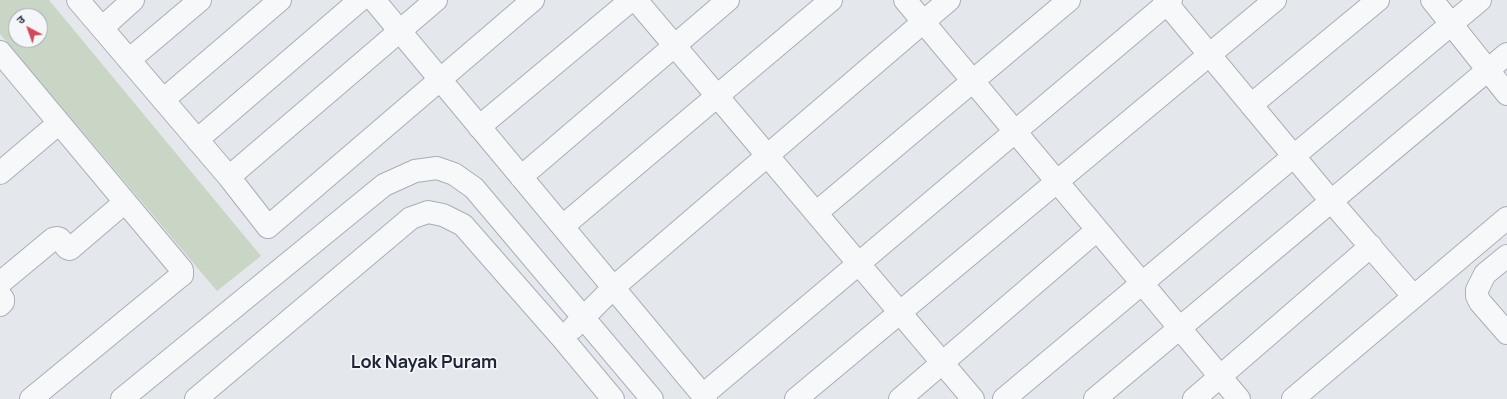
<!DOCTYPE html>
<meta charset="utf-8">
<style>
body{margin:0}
#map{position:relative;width:1507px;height:399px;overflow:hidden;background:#e4e7ec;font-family:Manrope,"Noto Sans Devanagari",sans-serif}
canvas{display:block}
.north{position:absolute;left:8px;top:8px;width:40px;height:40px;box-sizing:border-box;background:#f4f6f9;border:1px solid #a4a8b1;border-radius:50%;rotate:319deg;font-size:11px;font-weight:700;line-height:16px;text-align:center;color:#2b3445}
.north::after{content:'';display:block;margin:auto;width:14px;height:18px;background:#d1495b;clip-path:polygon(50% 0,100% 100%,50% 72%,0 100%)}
</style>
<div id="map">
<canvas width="1507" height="399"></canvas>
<div class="north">उ</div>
</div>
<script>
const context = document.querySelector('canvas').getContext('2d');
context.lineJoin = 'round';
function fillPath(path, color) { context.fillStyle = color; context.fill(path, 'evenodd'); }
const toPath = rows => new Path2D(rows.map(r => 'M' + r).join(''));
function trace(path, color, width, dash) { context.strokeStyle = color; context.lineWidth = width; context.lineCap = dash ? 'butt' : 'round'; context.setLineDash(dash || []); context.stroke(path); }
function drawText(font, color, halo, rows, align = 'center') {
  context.font = font + ' Manrope,sans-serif'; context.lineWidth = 3.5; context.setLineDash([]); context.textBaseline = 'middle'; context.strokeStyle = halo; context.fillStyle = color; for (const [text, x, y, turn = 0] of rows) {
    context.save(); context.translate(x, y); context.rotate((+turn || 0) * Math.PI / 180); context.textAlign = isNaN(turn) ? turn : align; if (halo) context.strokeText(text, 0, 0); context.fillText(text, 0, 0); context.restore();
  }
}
fillPath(toPath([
 [0,0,49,0,261,256,217,291,0,34],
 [16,16,40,16,40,40,16,40]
]), '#c9d6c5');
const minor = toPath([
 [78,0,229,177,268,227,533,0],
 [374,0,706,399],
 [636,0,973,399],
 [905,0,1239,399],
 [1164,0,1331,201,1414,297],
 [1432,0,1507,94],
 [102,28,133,0],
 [0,52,182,270,182,275,178,278,31,399],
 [129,60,200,0],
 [163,100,280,0],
 [1251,105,1378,0],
 [479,127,631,0],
 [197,140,360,0],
 [0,173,59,123],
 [229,177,436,0],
 [521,177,728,0],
 [816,213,1069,0],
 [563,226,831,0],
 [1507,256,1485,274,1477,290,1477,296,1480,302,1507,333],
 [0,283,53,239,57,238,60,239,67,248,70,249,125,202],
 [0,295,3,299,3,302,0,305],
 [573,328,614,287,949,0],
 [703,395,1171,0],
 [122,399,384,185,415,171,437,168,454,174,474,188,652,399],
 [196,399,411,218,428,212,443,215,463,225,563,339,613,399],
 [796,399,1275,0],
 [900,399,1097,230],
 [1004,399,1480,0],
 [1095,399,1507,54],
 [1194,399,1371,246],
 [1293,399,1507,218]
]);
trace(minor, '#a9aeb7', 24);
trace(minor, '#f7f8fa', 22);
drawText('bold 18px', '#1d2536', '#f4f6f9', [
 ["Lok Nayak Puram",424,363]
]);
</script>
